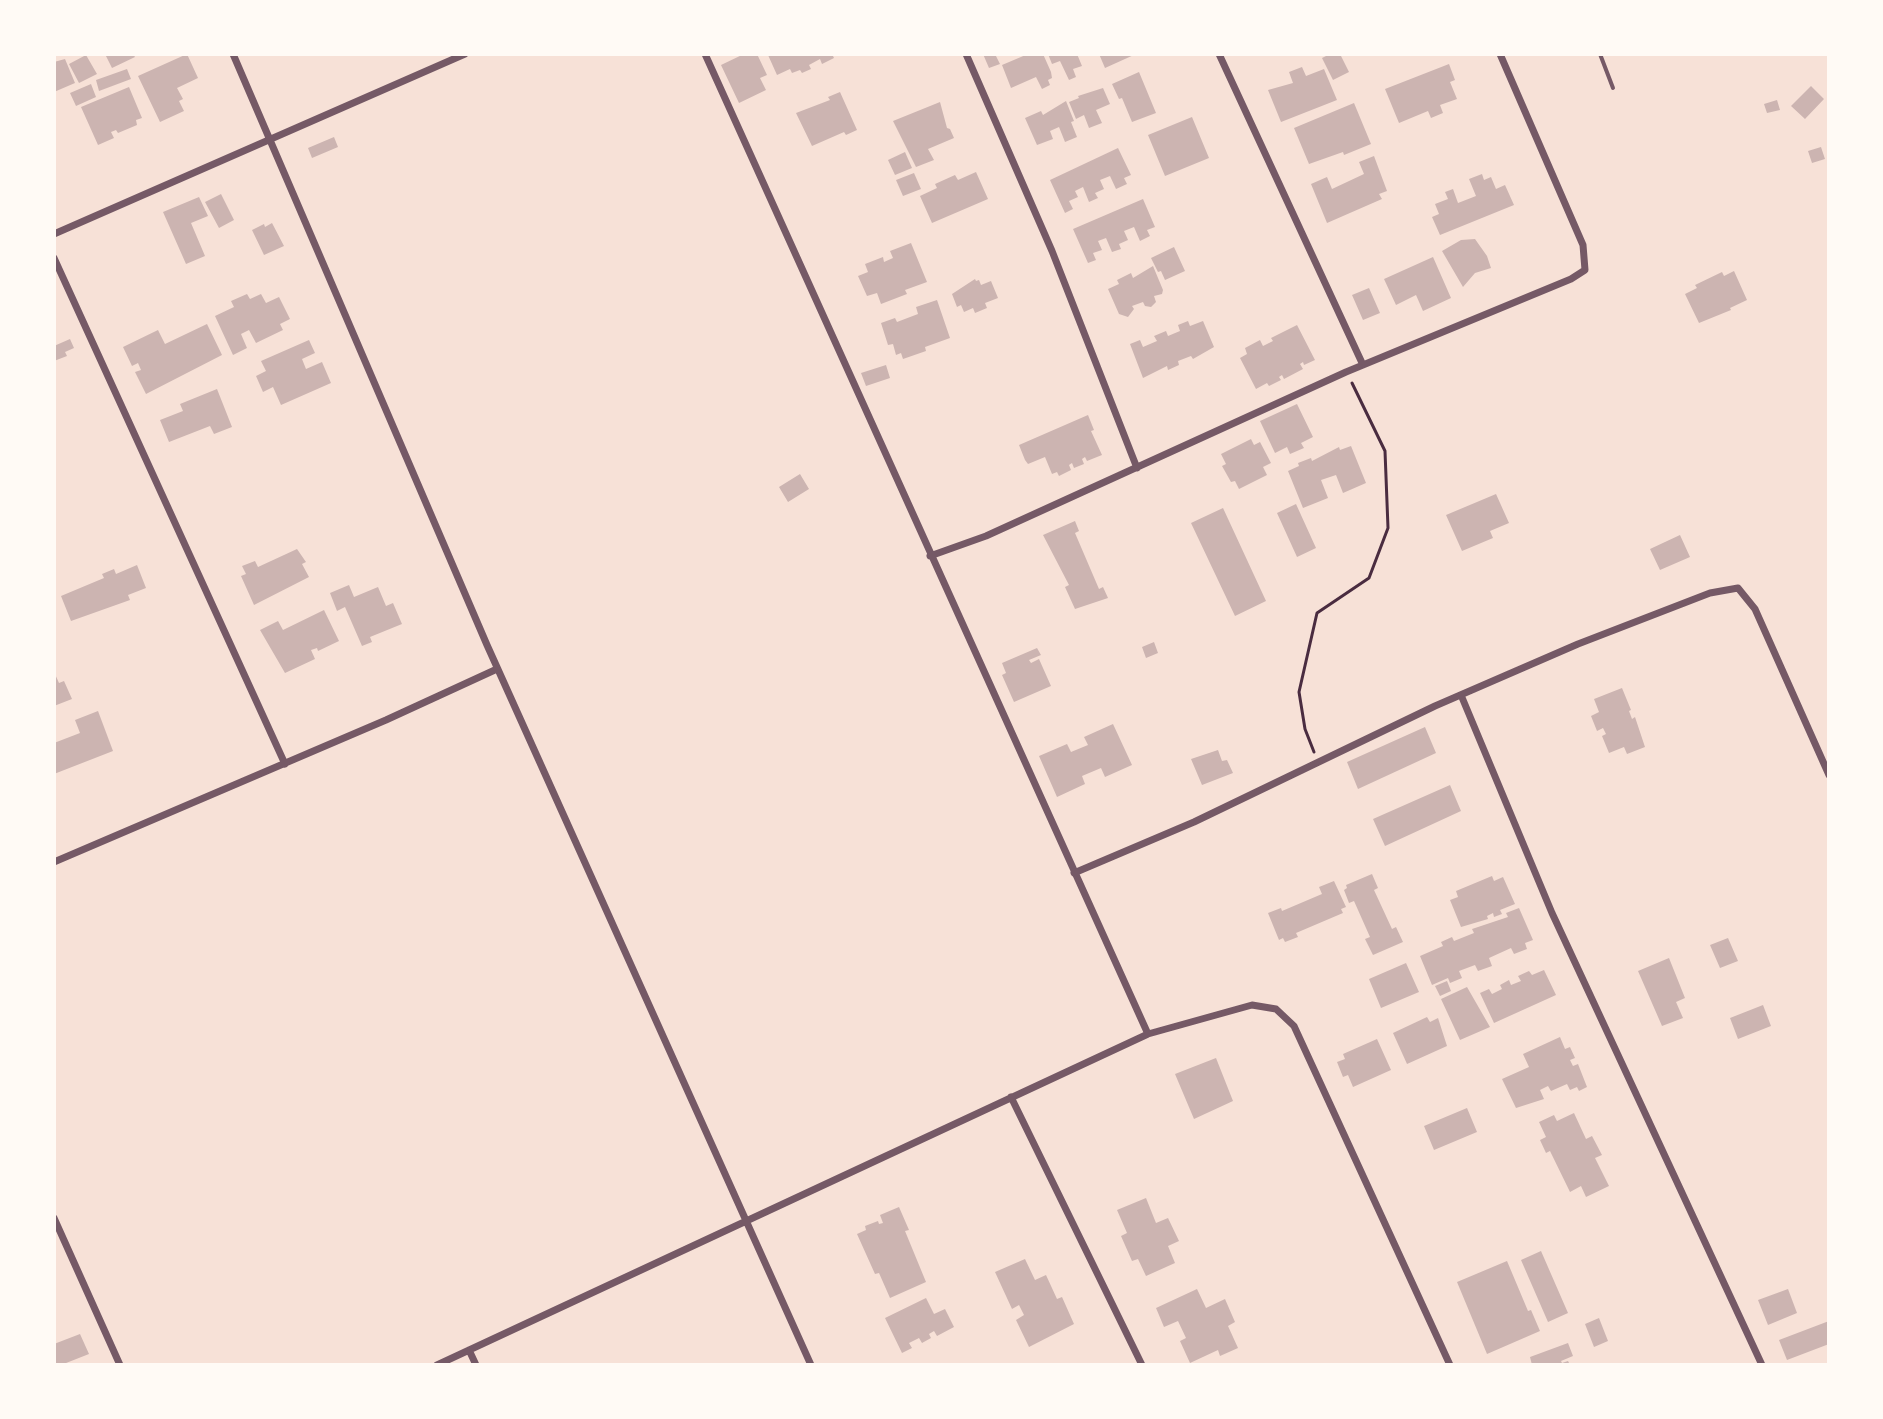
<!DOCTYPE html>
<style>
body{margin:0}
#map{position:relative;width:1883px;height:1419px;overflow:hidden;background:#f7e1d7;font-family:"PT Sans Narrow",sans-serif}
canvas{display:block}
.frame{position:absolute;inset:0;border:56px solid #fffaf5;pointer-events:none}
</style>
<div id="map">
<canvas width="1883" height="1419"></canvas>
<div class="frame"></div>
</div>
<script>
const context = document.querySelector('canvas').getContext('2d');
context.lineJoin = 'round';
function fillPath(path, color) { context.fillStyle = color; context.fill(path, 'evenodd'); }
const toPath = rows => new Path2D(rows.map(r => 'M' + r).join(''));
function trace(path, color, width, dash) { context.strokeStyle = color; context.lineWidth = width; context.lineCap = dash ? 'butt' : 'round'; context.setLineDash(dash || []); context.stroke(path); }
fillPath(toPath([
 [105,54,133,54,135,57,112,68],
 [187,54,198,78,177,88,183,99,179,101,184,111,160,122,138,76],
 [744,54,757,54,767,75,760,78,766,90,739,103,721,65],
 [771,54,832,54,834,58,822,64,820,59,809,65,811,69,802,73,800,70,792,73,790,69,777,75,768,55],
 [983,54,995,54,1000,64,989,68],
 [1028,54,1043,54,1051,72,1052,78,1048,80,1050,85,1042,89,1036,77,1011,88,1002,65],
 [1048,54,1077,54,1082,66,1073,69,1076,77,1069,80,1060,61,1052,64],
 [1099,54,1136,54,1105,68],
 [1330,54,1340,54,1349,72,1333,80,1322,58],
 [86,55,97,74,79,83,69,64],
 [65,59,75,83,54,92,54,62],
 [1449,64,1455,80,1450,82,1457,99,1440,105,1443,113,1431,118,1428,111,1399,123,1385,89],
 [1302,67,1306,76,1324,69,1337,100,1281,122,1268,90,1293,83,1289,72],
 [127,69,131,79,99,91,96,80],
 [1139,72,1156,113,1132,122,1122,98,1119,99,1112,84],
 [91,84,96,97,76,106,70,93],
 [1811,86,1824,99,1805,119,1791,106],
 [129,87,142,118,136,120,137,125,118,133,116,130,111,132,114,138,98,145,81,107],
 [1103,88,1110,104,1096,110,1102,123,1089,128,1084,115,1076,119,1069,102,1079,98,1078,96],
 [840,92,857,130,846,135,844,132,812,146,796,113,830,100,828,97],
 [1777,100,1780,110,1767,113,1764,104],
 [1066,101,1074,121,1071,122,1077,137,1065,142,1059,127,1050,131,1053,139,1037,145,1025,118,1041,111,1043,115],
 [940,102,947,128,950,129,954,138,928,149,934,160,916,167,893,121],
 [1354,103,1371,144,1344,155,1343,152,1309,164,1294,128],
 [1192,117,1209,158,1165,176,1148,135],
 [334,137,338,147,312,158,308,148],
 [1821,147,1825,159,1812,163,1808,151],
 [1118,148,1131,175,1124,178,1127,184,1116,189,1110,176,1100,180,1104,189,1095,193,1098,198,1089,202,1083,187,1075,191,1078,197,1069,201,1073,209,1065,213,1050,180],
 [905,152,912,168,895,175,888,160],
 [1374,156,1387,191,1379,194,1382,199,1327,223,1311,184,1327,177,1332,189,1364,174,1359,162],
 [976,172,988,199,932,223,920,196,937,188,935,184,955,175,958,180],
 [914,173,921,189,903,196,896,180],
 [1482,174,1484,180,1491,177,1496,189,1505,185,1514,205,1440,235,1432,217,1439,214,1435,204,1448,199,1445,192,1453,189,1458,203,1476,196,1469,179],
 [221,194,234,220,219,228,205,202],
 [199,197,208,216,191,223,205,256,186,264,163,212],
 [1143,199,1155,227,1147,230,1150,236,1140,241,1134,227,1124,231,1128,240,1119,244,1121,249,1112,252,1106,238,1098,241,1102,250,1093,253,1096,260,1088,263,1073,229],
 [272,223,284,246,264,255,252,230,264,224,265,227],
 [1475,239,1487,256,1491,268,1475,273,1463,287,1442,251,1461,240],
 [911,243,927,282,905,290,907,294,881,304,877,293,867,296,858,276,868,272,865,264,883,257,884,262,893,258,890,251],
 [1174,247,1185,271,1165,280,1161,271,1158,272,1151,258],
 [1433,257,1451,298,1423,311,1416,295,1396,305,1384,279],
 [1153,266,1163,290,1162,294,1154,296,1156,302,1151,307,1145,306,1143,302,1132,306,1134,309,1128,317,1119,314,1108,289,1119,284,1117,280,1131,273,1133,278],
 [1734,271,1747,300,1730,308,1731,310,1699,323,1685,294,1697,288,1695,285,1722,272,1724,276],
 [975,279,976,281,979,280,981,285,991,281,998,298,985,303,987,308,975,313,973,308,964,312,961,305,957,307,952,294],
 [1369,288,1380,313,1363,320,1352,295],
 [247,294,250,299,261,294,266,303,279,297,290,319,280,324,283,330,256,343,249,330,241,334,247,348,233,355,215,316,234,307,231,301],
 [937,300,950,338,925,347,926,351,903,359,901,353,896,355,893,344,888,345,881,323,895,318,897,322,918,314,916,307],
 [1188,321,1190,326,1203,321,1214,347,1193,359,1191,356,1178,361,1179,365,1168,370,1167,366,1143,378,1130,344,1140,340,1143,347,1157,341,1154,336,1166,331,1168,336,1180,331,1178,325],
 [207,324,222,355,146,394,135,372,141,370,138,363,132,366,123,347,158,330,165,344],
 [1297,325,1315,360,1304,365,1303,362,1300,364,1303,369,1284,379,1282,375,1279,377,1281,380,1269,386,1267,383,1256,389,1240,358,1247,354,1245,348,1260,340,1263,346,1273,341,1271,338],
 [70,339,74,348,65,352,67,356,54,361,54,346],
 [309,340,315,353,302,359,306,369,322,362,331,383,281,405,273,387,263,392,256,376,266,371,261,361],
 [886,365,890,378,866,386,861,373],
 [217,389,232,427,214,434,210,426,169,442,160,420,183,411,180,404],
 [1297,404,1313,437,1301,443,1304,448,1290,454,1287,447,1275,453,1260,421],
 [1088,415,1094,430,1091,431,1102,455,1087,461,1085,457,1082,459,1084,464,1074,468,1072,463,1069,465,1071,470,1059,476,1057,472,1052,474,1045,457,1028,464,1025,460,1019,445],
 [1251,439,1254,445,1260,442,1271,463,1263,467,1267,475,1239,489,1235,481,1231,482,1222,466,1226,464,1221,454],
 [1351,446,1366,483,1343,493,1336,475,1321,480,1328,498,1303,508,1288,471,1299,466,1298,463,1311,458,1312,461,1339,447,1340,450],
 [800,474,809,489,788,502,779,487],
 [1496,494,1509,523,1490,531,1493,538,1462,551,1446,515],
 [1296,504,1316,548,1297,557,1277,513],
 [1223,508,1266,601,1235,616,1191,523],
 [1075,521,1079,531,1075,533,1099,589,1103,587,1108,598,1075,609,1065,587,1069,585,1043,535],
 [1680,535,1690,557,1660,570,1650,549],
 [297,549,306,562,302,564,309,577,254,605,241,576,246,574,242,566,255,561,258,567],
 [137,565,146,588,128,595,130,600,71,621,61,596,104,578,102,574,114,569,116,574],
 [349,585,354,597,378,587,386,606,393,603,402,624,370,637,372,642,362,646,345,607,337,611,330,593],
 [324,610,339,641,318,651,317,648,311,650,315,659,285,673,260,630,278,621,283,630],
 [1154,642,1158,653,1146,658,1142,647],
 [1037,648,1041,655,1029,660,1031,663,1039,659,1051,686,1014,702,1002,675,1006,673,1002,663],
 [54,672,59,683,64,681,72,699,54,706],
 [1622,688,1631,710,1629,711,1632,719,1635,717,1645,747,1627,754,1624,747,1609,753,1602,736,1606,734,1603,728,1597,731,1591,716,1599,712,1594,699],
 [98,711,113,751,54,774,54,743,80,733,75,720],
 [1113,724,1132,765,1105,777,1101,768,1082,776,1085,784,1057,797,1039,756,1067,744,1071,752,1088,745,1084,737],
 [1425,727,1436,753,1358,789,1347,762],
 [1218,750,1222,761,1227,760,1233,773,1202,785,1191,759],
 [1450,785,1461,811,1385,846,1373,819],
 [1372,874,1378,888,1374,890,1392,929,1396,927,1403,942,1373,955,1365,939,1370,937,1354,901,1349,903,1344,890,1347,888,1346,885],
 [1492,876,1494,881,1503,877,1515,904,1500,910,1502,914,1494,917,1493,913,1487,916,1488,919,1461,927,1450,900,1458,897,1456,891],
 [1334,881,1346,907,1341,909,1343,913,1296,933,1298,937,1285,942,1283,938,1279,940,1268,913,1281,908,1282,911,1322,894,1319,887],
 [1519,908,1533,940,1525,943,1527,949,1514,954,1511,948,1489,958,1492,966,1478,971,1475,965,1459,971,1462,978,1450,983,1448,978,1432,985,1420,956,1443,946,1441,942,1452,937,1454,941,1474,933,1472,929,1508,917,1506,913],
 [1728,938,1738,961,1720,968,1710,945],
 [1669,958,1685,998,1676,1002,1683,1018,1662,1026,1638,971],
 [1406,963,1419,992,1381,1008,1369,979],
 [1544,970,1556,995,1494,1023,1480,993,1489,989,1492,994,1502,989,1500,985,1509,980,1511,985,1521,981,1518,976,1529,971,1532,975],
 [1447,981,1451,991,1440,996,1435,986],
 [1467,987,1490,1027,1460,1040,1441,999],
 [1763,1005,1771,1026,1738,1039,1730,1018],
 [1427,1017,1430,1022,1438,1018,1447,1046,1407,1064,1393,1033],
 [1560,1037,1565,1049,1570,1047,1575,1058,1570,1060,1573,1066,1578,1064,1587,1087,1579,1091,1577,1087,1570,1090,1567,1084,1551,1091,1548,1086,1540,1090,1544,1099,1516,1108,1502,1079,1529,1067,1523,1054],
 [1377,1039,1391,1070,1353,1087,1348,1075,1343,1077,1337,1062,1345,1059,1343,1054],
 [1216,1058,1233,1101,1194,1119,1175,1074],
 [1467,1108,1477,1132,1434,1150,1424,1126],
 [1574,1113,1586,1139,1592,1136,1602,1155,1595,1158,1609,1186,1586,1197,1581,1186,1570,1192,1550,1151,1546,1153,1540,1140,1546,1137,1539,1122,1554,1115,1557,1121],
 [1146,1198,1156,1223,1168,1218,1179,1241,1168,1246,1175,1263,1146,1276,1138,1259,1132,1261,1121,1236,1127,1233,1117,1210],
 [899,1207,909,1230,905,1231,926,1282,890,1298,879,1273,875,1274,857,1234,866,1230,865,1226,878,1221,879,1224,883,1223,880,1215],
 [1541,1251,1568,1313,1548,1322,1521,1260],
 [1025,1259,1035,1280,1046,1275,1057,1299,1062,1297,1074,1324,1029,1347,1016,1320,1024,1315,1019,1305,1012,1309,995,1272],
 [1507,1261,1528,1311,1531,1310,1540,1331,1487,1354,1457,1282],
 [1197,1289,1206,1308,1225,1299,1235,1322,1228,1326,1238,1348,1220,1356,1218,1350,1190,1363,1180,1341,1186,1338,1178,1321,1164,1327,1156,1308],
 [1788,1289,1797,1313,1768,1325,1758,1300],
 [926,1298,934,1314,945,1309,954,1327,937,1336,934,1331,929,1334,931,1338,922,1343,919,1338,909,1343,912,1348,902,1353,885,1318],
 [1599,1318,1608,1341,1594,1347,1585,1324],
 [1829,1321,1829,1344,1787,1360,1779,1340],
 [80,1334,89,1354,61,1365,54,1365,54,1344],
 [1568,1343,1573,1356,1561,1361,1562,1363,1568,1361,1570,1365,1532,1365,1530,1357]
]), '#ccb4b1');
trace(toPath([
 [1314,752,1305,729,1299,692,1317,613,1369,578,1388,528,1385,451,1352,383]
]), '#4a2c40', 3);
trace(toPath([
 [1600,54,1613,88]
]), '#755966', 4);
trace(toPath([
 [233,54,487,645,811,1365],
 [705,54,1148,1034],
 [966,54,1052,251,1137,468],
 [1219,54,1363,365],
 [54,234,465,54],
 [54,258,285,764],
 [930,556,986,536,1346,372,1571,279,1585,270,1583,245,1500,54],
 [1461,695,1552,913,1762,1365],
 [54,862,386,720,497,669],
 [1074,873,1194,822,1435,706,1578,644,1710,593,1738,588,1755,609,1829,775],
 [1011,1097,1142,1365],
 [54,1218,120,1365],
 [469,1350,476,1365],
 [437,1365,1148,1034,1252,1005,1276,1009,1294,1026,1450,1365]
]), '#755966', 7);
</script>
